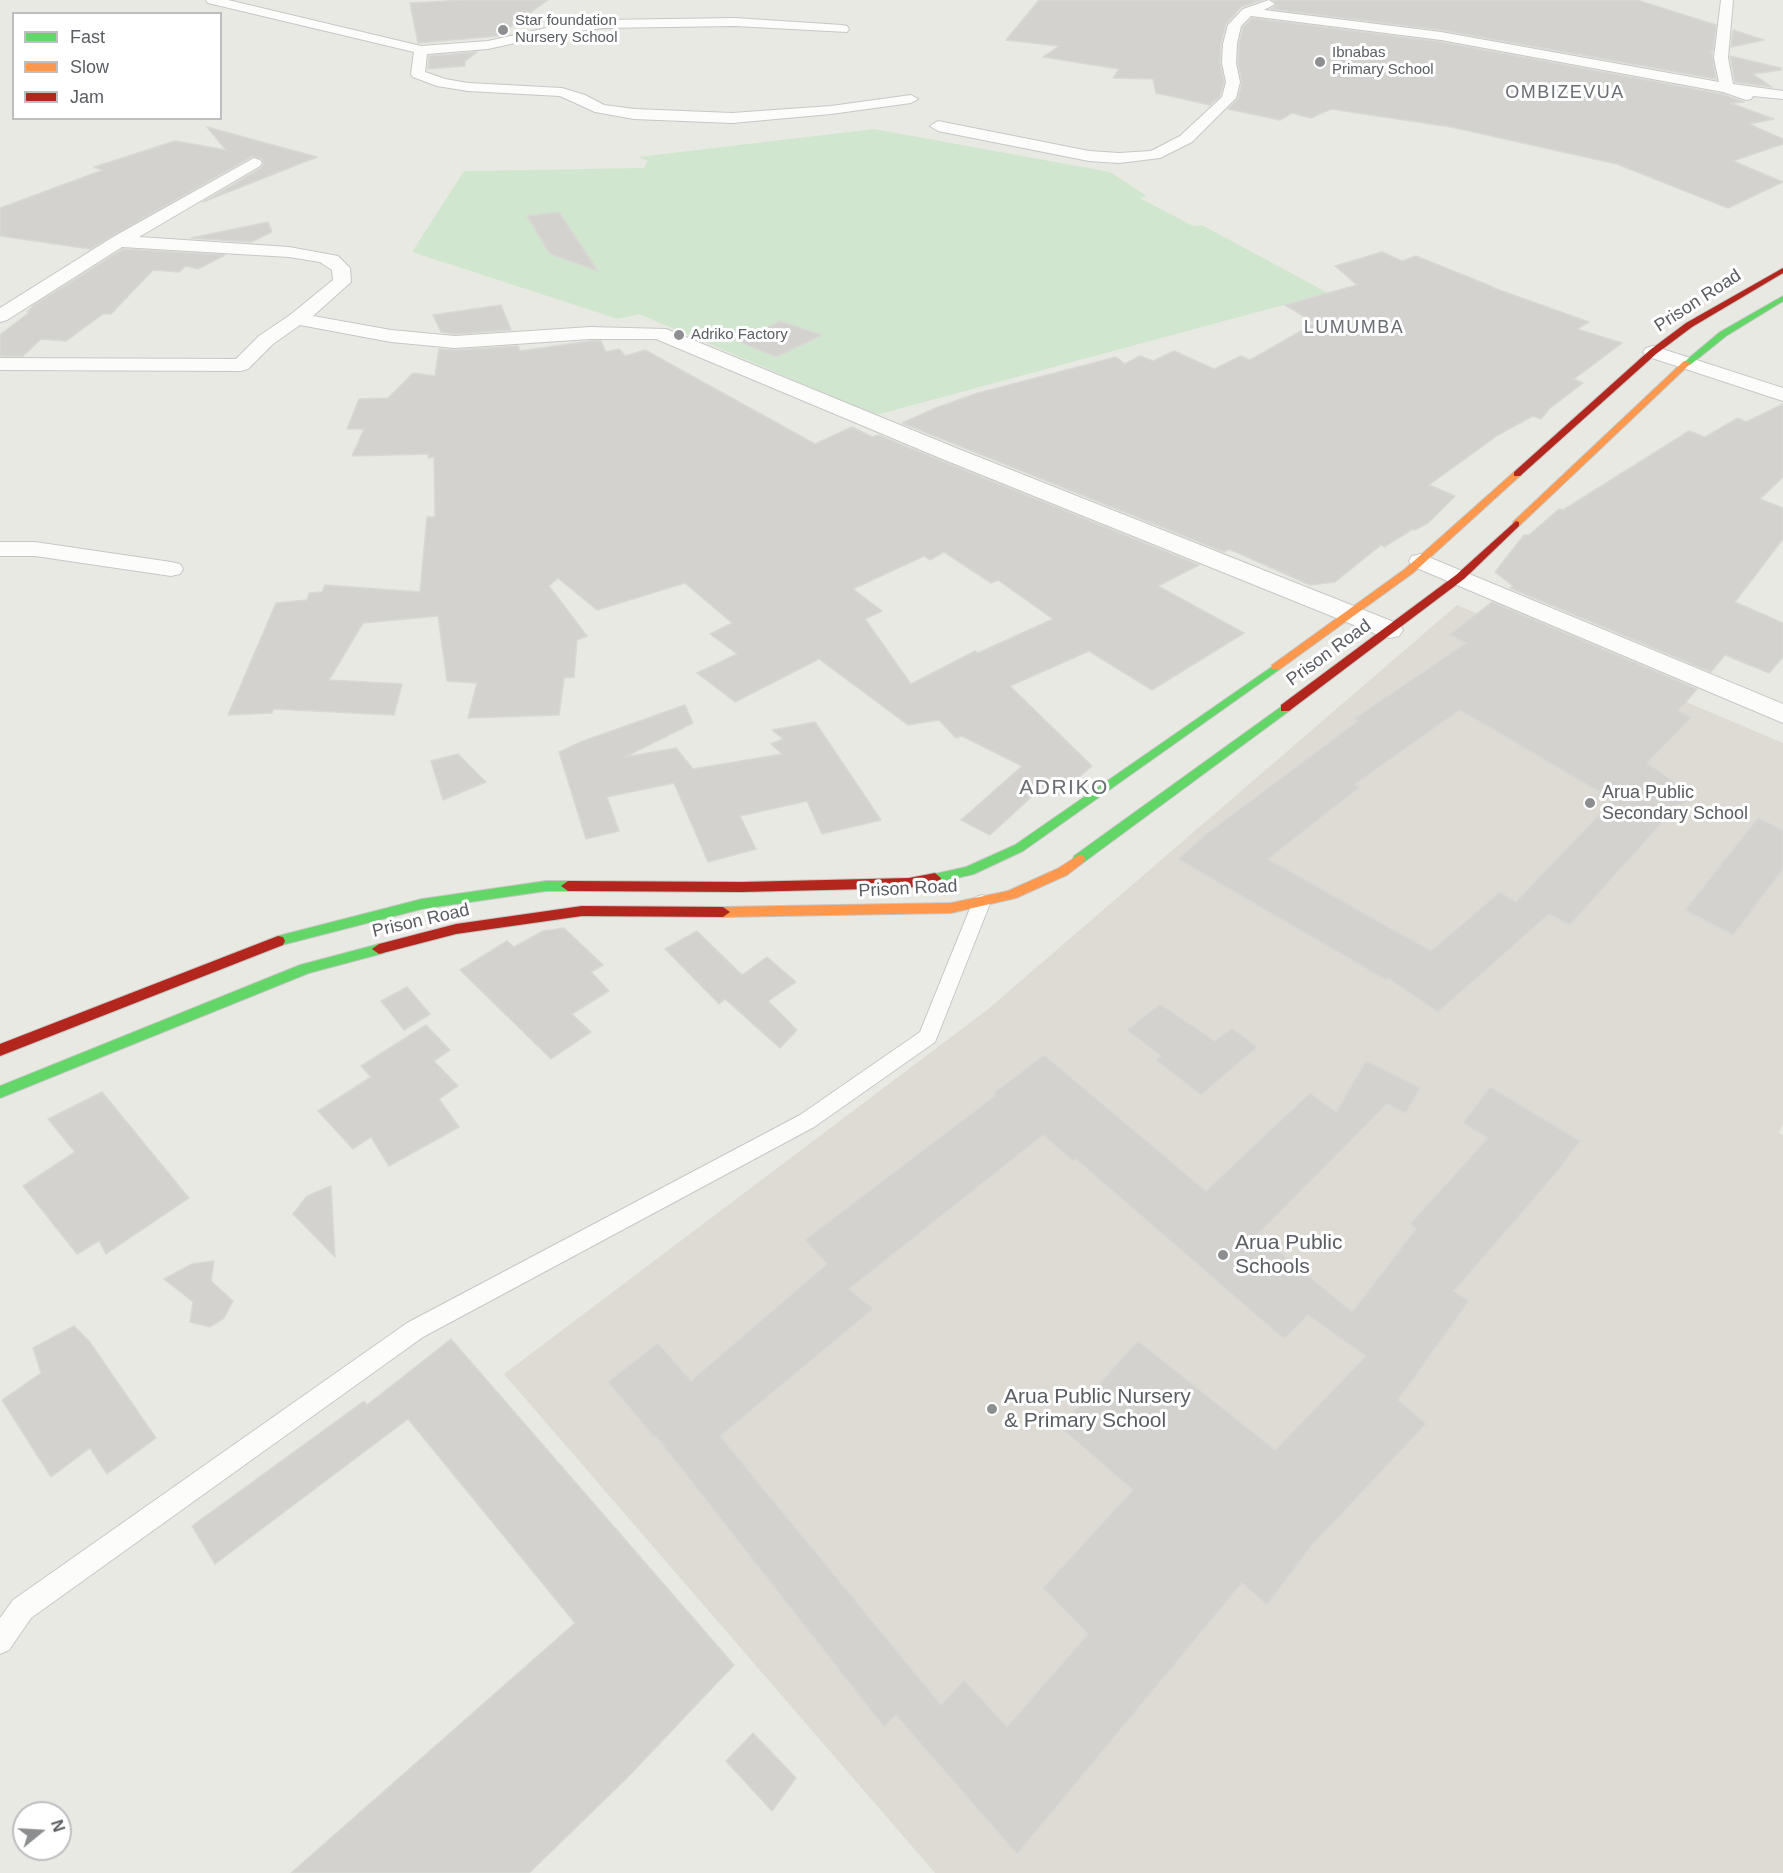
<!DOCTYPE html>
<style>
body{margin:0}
#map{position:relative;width:1783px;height:1873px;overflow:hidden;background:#e9e9e4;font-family:Helvetica,sans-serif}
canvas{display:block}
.legend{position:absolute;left:12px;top:12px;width:210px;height:108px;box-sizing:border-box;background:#fff;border:2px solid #bdbec0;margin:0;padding:8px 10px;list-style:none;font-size:18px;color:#5a5d62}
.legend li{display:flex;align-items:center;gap:12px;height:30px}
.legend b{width:30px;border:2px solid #bdbec0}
.north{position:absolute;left:12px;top:1801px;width:60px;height:60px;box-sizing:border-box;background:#fff;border:2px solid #bdbec0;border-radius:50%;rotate:72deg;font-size:16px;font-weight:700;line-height:24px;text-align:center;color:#5a5d62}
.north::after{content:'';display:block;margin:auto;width:21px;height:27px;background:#8c8e90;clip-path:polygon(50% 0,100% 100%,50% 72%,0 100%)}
</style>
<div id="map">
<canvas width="1783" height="1873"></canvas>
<ul class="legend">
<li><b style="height:8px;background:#63d668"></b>Fast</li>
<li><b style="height:8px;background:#ff974d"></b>Slow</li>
<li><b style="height:8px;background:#b3261e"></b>Jam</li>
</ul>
<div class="north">N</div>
</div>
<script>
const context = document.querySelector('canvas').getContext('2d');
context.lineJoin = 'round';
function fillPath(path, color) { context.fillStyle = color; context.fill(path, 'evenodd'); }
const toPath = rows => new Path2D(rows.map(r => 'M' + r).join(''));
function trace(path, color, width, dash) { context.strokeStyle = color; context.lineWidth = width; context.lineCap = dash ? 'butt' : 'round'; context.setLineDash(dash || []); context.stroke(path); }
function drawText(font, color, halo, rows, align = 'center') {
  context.font = font + ' Helvetica,sans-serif'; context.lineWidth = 6; context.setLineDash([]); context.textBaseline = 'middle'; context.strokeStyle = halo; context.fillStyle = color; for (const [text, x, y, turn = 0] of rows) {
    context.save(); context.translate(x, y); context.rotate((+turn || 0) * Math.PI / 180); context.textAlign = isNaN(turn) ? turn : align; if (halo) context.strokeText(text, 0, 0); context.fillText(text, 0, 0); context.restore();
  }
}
fillPath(toPath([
 [1457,605,1783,743,1783,1124,1779,1133,1783,1135,1783,1873,935,1873,504,1374,987,1010]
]), '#dddbd3');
fillPath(toPath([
 [874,129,1110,172,1147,196,1140,198,1193,226,1202,225,1328,293,876,415,639,314,618,319,412,252,464,171,644,168,648,161,638,157]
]), '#d1e6cf');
const building = toPath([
 [465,0,548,0,498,36,418,43,410,3,465,0],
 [1039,0,1262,0,1241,7,1226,24,1221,43,1220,63,1224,82,1220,96,1210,105,1156,93,1153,79,1113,78,1119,69,1043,57,1059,46,1006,40,1039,0],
 [1273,0,1637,0,1716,25,1713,51,1710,51,1712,52,1716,79,1441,30,1271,9,1277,5,1273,0],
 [1252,18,1441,42,1722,94,1744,102,1730,103,1774,119,1749,124,1783,139,1783,144,1733,161,1783,182,1728,208,1617,164,1451,127,1331,109,1311,118,1292,113,1280,120,1228,109,1238,99,1242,83,1238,63,1239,44,1243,27,1252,18],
 [1733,30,1764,40,1731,47,1733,30],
 [477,52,465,61,465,66,428,69,429,56,477,52],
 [1730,56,1781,68,1781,70,1753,74,1772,87,1735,82,1730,56],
 [207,127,317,157,203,202,261,168,264,164,262,159,253,156,90,249,0,236,0,208,103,170,94,167,175,141,226,150,207,127],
 [559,212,598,271,550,254,527,216,559,212],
 [268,222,272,232,251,242,191,238,268,222],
 [123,249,225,255,198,269,186,266,179,272,153,270,111,314,103,314,66,341,41,339,23,356,0,356,0,335,30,312,27,312,34,305,123,249],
 [1382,252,1402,261,1416,256,1493,287,1491,287,1589,322,1577,329,1622,343,1574,379,1583,383,1549,409,1541,419,1533,416,1498,435,1429,485,1455,496,1428,523,1415,530,1413,529,1384,547,1381,545,1335,582,1310,585,1229,549,1224,552,902,423,938,407,978,393,1116,357,1125,364,1140,356,1153,361,1174,351,1214,369,1241,356,1250,360,1315,323,1285,305,1357,285,1335,266,1382,252],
 [501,305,511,330,455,334,441,332,433,315,501,305],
 [780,321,822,335,776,357,738,341,780,321],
 [591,341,601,341,606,352,619,349,625,356,645,350,815,444,852,427,872,437,878,435,1199,565,1158,586,1244,633,1152,690,1089,651,1010,686,1092,766,1058,795,1042,787,990,835,961,820,1022,766,962,736,956,738,939,720,908,725,819,659,735,702,697,673,737,654,710,634,732,623,685,583,597,610,558,578,549,586,587,636,577,640,574,677,564,678,559,715,468,718,477,683,447,681,438,616,363,623,329,680,402,684,394,715,274,709,272,713,228,715,276,603,307,600,309,593,322,592,325,585,420,592,427,517,435,517,434,457,428,458,429,454,352,456,364,429,347,429,359,399,388,398,413,373,435,376,439,349,455,350,518,346,520,351,591,341],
 [944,552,991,583,998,580,1053,619,978,653,975,651,911,684,865,619,882,611,853,589,924,556,930,560,944,552],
 [1783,404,1783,477,1760,499,1783,508,1783,539,1735,602,1783,623,1783,657,1769,673,1725,655,1711,672,1510,588,1513,586,1495,572,1524,535,1529,535,1559,509,1563,510,1689,431,1705,437,1738,418,1746,422,1783,404],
 [1492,602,1697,689,1678,711,1692,717,1647,763,1696,797,1675,808,1570,925,1549,914,1438,1012,1388,978,1386,980,1178,859,1209,832,1358,721,1354,719,1466,643,1449,635,1492,602],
 [1460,710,1613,800,1516,902,1500,892,1431,951,1268,859,1360,787,1355,784,1460,710],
 [685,705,693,723,625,757,676,748,693,769,782,754,771,744,783,739,772,730,815,722,881,820,822,834,807,801,740,816,756,849,708,862,674,783,607,797,619,831,586,839,559,752,583,741,685,705],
 [458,754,486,782,443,800,431,761,458,754],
 [1758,818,1783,830,1783,869,1733,935,1685,910,1758,818],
 [564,928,603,965,591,972,609,991,572,1014,591,1032,551,1059,460,970,507,941,514,947,543,931,564,928],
 [697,931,742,975,767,957,796,982,768,1001,797,1030,780,1048,725,999,719,1004,665,949,697,931],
 [407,987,430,1014,404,1030,381,1001,407,987],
 [1160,1004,1215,1041,1232,1028,1257,1047,1201,1095,1156,1060,1161,1056,1127,1030,1160,1004],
 [426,1025,450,1050,434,1061,458,1086,439,1099,459,1127,389,1166,371,1137,353,1149,318,1111,371,1077,361,1066,426,1025],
 [1044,1055,1206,1191,1310,1093,1336,1112,1366,1061,1420,1088,1406,1113,1387,1104,1258,1234,1352,1312,1416,1229,1410,1224,1488,1138,1463,1123,1490,1087,1580,1141,1557,1172,1454,1291,1469,1301,1398,1400,1426,1424,1311,1546,1267,1605,1242,1583,1017,1854,896,1715,884,1727,656,1436,655,1438,608,1382,658,1343,691,1381,827,1264,805,1240,996,1095,994,1093,1044,1055],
 [1043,1135,1073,1161,1076,1159,1284,1339,1308,1315,1366,1356,1275,1450,1138,1341,1060,1427,1133,1490,1043,1588,1088,1634,1007,1727,964,1680,941,1705,720,1436,873,1309,849,1289,1043,1135],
 [102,1092,189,1198,106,1254,99,1241,77,1254,23,1186,75,1152,48,1119,102,1092],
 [331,1186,335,1257,293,1214,307,1196,331,1186],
 [214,1261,211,1281,233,1301,224,1318,210,1327,190,1322,193,1302,164,1279,192,1264,214,1261],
 [74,1326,89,1341,156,1438,107,1474,90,1448,51,1477,2,1400,41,1373,33,1348,74,1326],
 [451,1339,734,1665,626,1779,529,1873,291,1873,575,1623,408,1419,215,1564,192,1526,364,1401,367,1405,451,1339],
 [753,1733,796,1778,772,1811,726,1761,753,1733]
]);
fillPath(building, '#d3d2cf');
trace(building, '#d8d8d4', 1.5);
const lane = toPath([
 [982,895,988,897,991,901,935,1042,814,1127,423,1337,31,1618,9,1650,0,1654,0,1618,13,1600,407,1323,800,1115,920,1032,973,901,976,897,982,895]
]);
const street = toPath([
 [206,0,228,0,421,46,488,41,560,25,603,20,735,18,842,25,847,26,849,29,847,32,735,26,603,28,560,33,488,49,427,54,425,72,445,79,468,83,562,88,585,95,604,105,634,109,732,113,831,106,911,95,918,99,911,103,831,114,732,123,634,119,595,112,560,96,468,91,437,86,413,77,411,74,414,52,208,3,206,0],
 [1269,0,1275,4,1264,10,1441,32,1719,82,1714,58,1721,0,1733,0,1728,58,1733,84,1783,91,1783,99,1753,96,1751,99,1746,100,1723,92,1441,40,1251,16,1241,26,1237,44,1236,63,1240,82,1236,98,1192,142,1160,158,1119,163,1089,161,938,131,930,126,938,121,1089,151,1119,153,1151,151,1180,136,1222,97,1226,82,1222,63,1223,44,1228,25,1243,9,1269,0],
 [254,158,260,160,262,163,260,166,139,237,289,247,338,256,350,268,351,282,313,316,391,330,455,336,590,327,666,329,956,448,1399,624,1403,630,1399,636,1390,638,1381,636,940,458,656,339,590,339,455,348,391,342,300,325,273,344,248,369,241,371,0,370,0,358,236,359,259,336,290,315,333,280,332,270,320,262,289,257,122,247,7,320,0,322,0,308,113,237,254,158],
 [1653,346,1783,388,1783,401,1646,356,1643,352,1646,348,1653,346],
 [0,542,35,542,171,562,180,564,183,569,180,574,171,576,35,556,0,556,0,542],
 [1421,554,1783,704,1783,723,1412,566,1409,561,1412,556,1421,554]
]);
const fast = toPath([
 [1783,296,1783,301,1726,336,1690,365,1683,363,1720,332,1783,296],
 [1276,664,1280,665,1280,669,1023,851,974,874,935,883,930,881,929,878,930,875,966,867,1015,845,1276,664],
 [1285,704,1289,705,1289,711,1084,862,1074,862,1073,859,1074,856,1285,704],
 [546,881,568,881,575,886,568,891,546,891,422,909,278,946,271,941,278,936,422,899,546,881],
 [379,944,384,945,386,949,384,953,309,973,0,1098,0,1086,300,965,379,944]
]);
const slow = toPath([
 [1684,361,1691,363,1519,526,1513,526,1513,522,1684,361],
 [1514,472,1522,474,1413,573,1280,669,1272,669,1272,665,1405,569,1514,472],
 [1079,855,1084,856,1085,859,1084,862,1067,875,1016,898,951,913,723,917,716,912,723,907,951,903,1008,891,1057,869,1079,855]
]);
const jam = toPath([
 [1783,268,1783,273,1692,327,1656,354,1520,476,1514,476,1514,472,1650,350,1686,323,1783,268],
 [1516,521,1519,522,1519,526,1464,579,1289,711,1281,711,1281,705,1456,575,1516,521],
 [935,873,941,878,940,881,909,888,742,892,568,891,561,886,568,881,742,882,909,878,935,873],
 [582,906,723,907,730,912,723,917,582,916,456,934,379,954,372,949,379,944,456,924,582,906],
 [278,936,283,937,285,941,283,945,0,1056,0,1044,278,936]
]);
trace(lane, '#c7c7c6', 2);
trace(street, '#c7c7c6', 2);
trace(fast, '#c5c6c4', 2);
trace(slow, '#c5c6c4', 2);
trace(jam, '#c5c6c4', 2);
fillPath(lane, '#fcfcfb');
fillPath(street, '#fcfcfb');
fillPath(fast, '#63d668');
fillPath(slow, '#ff974d');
fillPath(jam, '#b3261e');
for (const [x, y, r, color] of [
 [503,30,6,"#8c8e90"],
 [1320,62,6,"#8c8e90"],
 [679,335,6,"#8c8e90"],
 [1590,803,6,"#8c8e90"],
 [1223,1255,6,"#8c8e90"],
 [992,1409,6,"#8c8e90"]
]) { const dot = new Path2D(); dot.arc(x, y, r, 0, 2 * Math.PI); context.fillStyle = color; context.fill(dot); trace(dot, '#fff', 2); }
drawText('15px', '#5a5d62', '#fff', [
 ["Star foundation",515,21],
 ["Nursery School",515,38],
 ["Ibnabas",1332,53],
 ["Primary School",1332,70],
 ["Adriko Factory",691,335]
], 'left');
context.letterSpacing = '1.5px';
drawText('18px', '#6b6f74', '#fff', [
 ["OMBIZEVUA",1565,93],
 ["LUMUMBA",1354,328]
]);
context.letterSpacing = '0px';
drawText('18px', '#5a5d62', '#fff', [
 ["Prison Road",1698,301,-33],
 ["Prison Road",1329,653,-36],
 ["Prison Road",908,889,-3],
 ["Prison Road",421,921,-13]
]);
drawText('18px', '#5a5d62', '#fff', [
 ["Arua Public",1602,793],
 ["Secondary School",1602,814]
], 'left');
context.letterSpacing = '1.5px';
drawText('21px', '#6b6f74', '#fff', [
 ["ADRIKO",1064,788]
]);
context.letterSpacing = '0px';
drawText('21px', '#5a5d62', '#fff', [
 ["Arua Public",1235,1243],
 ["Schools",1235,1267],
 ["Arua Public Nursery",1004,1397],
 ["& Primary School",1004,1421]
], 'left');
</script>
